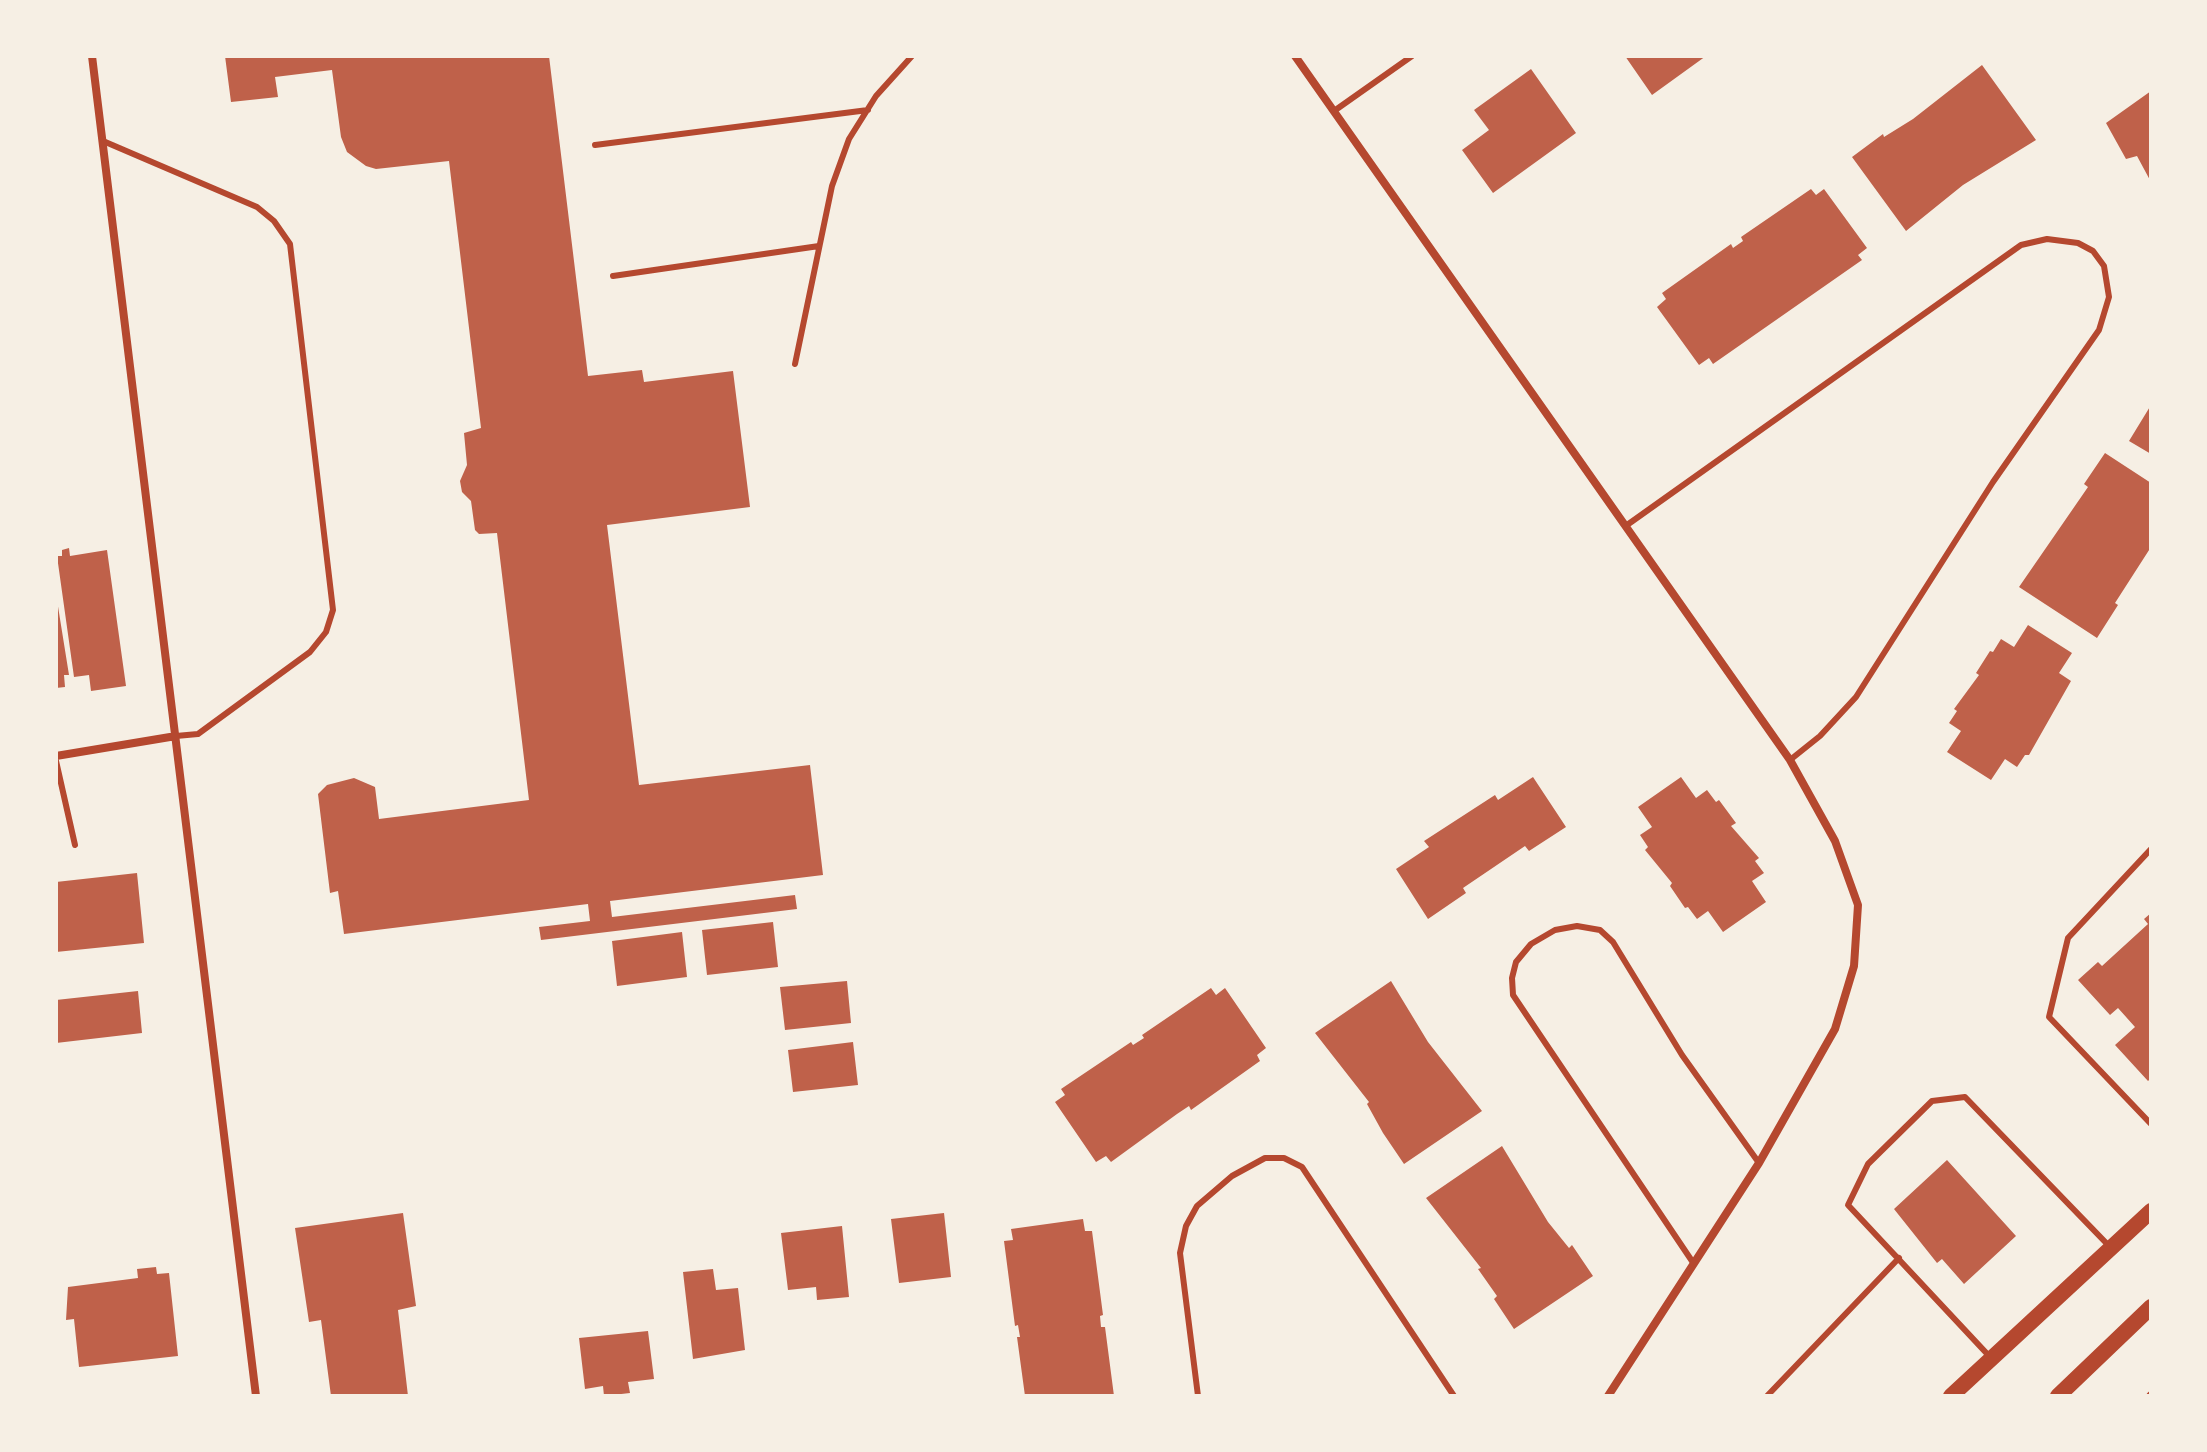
<!DOCTYPE html>
<style>
body{margin:0}
#map{position:relative;width:2207px;height:1452px;overflow:hidden;background:#f6efe4;font-family:Overpass,sans-serif}
canvas{display:block}
.frame{position:absolute;inset:0;border:58px solid #f6efe4;pointer-events:none}
</style>
<div id="map">
<canvas width="2207" height="1452"></canvas>
<div class="frame"></div>
</div>
<script>
const context = document.querySelector('canvas').getContext('2d');
context.lineJoin = 'round';
function fillPath(path, color) { context.fillStyle = color; context.fill(path, 'evenodd'); }
const toPath = rows => new Path2D(rows.map(r => 'M' + r).join(''));
function trace(path, color, width, dash) { context.strokeStyle = color; context.lineWidth = width; context.lineCap = dash ? 'butt' : 'round'; context.setLineDash(dash || []); context.stroke(path); }
fillPath(toPath([
 [225,56,549,56,588,376,642,370,644,382,733,371,750,507,607,525,639,785,810,765,823,875,610,901,612,917,795,895,797,909,541,940,539,927,590,921,588,904,344,934,338,891,330,893,318,794,327,785,354,778,375,787,379,819,529,800,497,533,479,534,475,530,471,501,462,492,460,481,467,465,464,433,481,428,449,161,376,169,366,166,347,152,341,137,332,70,275,77,278,97,231,102],
 [1625,56,1706,56,1652,95],
 [1982,65,2036,140,1963,185,1906,231,1852,157,1883,134,1884,137,1913,119],
 [1531,69,1576,133,1493,193,1462,150,1489,130,1474,110],
 [2151,91,2151,182,2137,156,2126,159,2106,123],
 [1811,189,1816,195,1824,189,1867,248,1858,255,1862,260,1713,364,1709,358,1699,365,1657,307,1666,299,1662,293,1731,244,1733,248,1743,241,1741,237],
 [2151,405,2151,454,2129,441],
 [2105,453,2151,483,2151,547,2115,603,2118,605,2097,638,2019,587,2088,487,2084,484],
 [69,548,70,556,107,550,126,686,91,691,89,675,74,677,57,556,62,556,62,550],
 [56,594,69,675,64,675,65,687,56,688],
 [2028,625,2072,653,2059,673,2071,681,2029,755,2025,755,2017,767,2005,759,1991,780,1947,752,1961,731,1949,723,1957,711,1954,709,1979,675,1976,673,1990,651,1993,652,2001,639,2014,647],
 [1533,777,1566,827,1529,851,1525,846,1463,888,1466,893,1428,919,1396,869,1429,847,1424,841,1495,795,1498,800],
 [1681,777,1696,798,1707,790,1716,802,1719,800,1736,823,1731,826,1759,858,1755,861,1764,873,1752,881,1766,902,1723,932,1708,911,1697,919,1688,907,1685,908,1670,886,1672,883,1645,850,1648,847,1640,835,1652,827,1638,807],
 [137,873,144,943,56,952,56,882],
 [2151,913,2151,1078,2148,1081,2115,1045,2135,1027,2118,1008,2110,1015,2078,980,2098,962,2102,966,2148,924,2144,919],
 [773,922,778,967,707,975,702,930],
 [682,932,687,977,617,986,612,941],
 [847,981,851,1023,785,1030,780,987],
 [1391,981,1428,1042,1482,1111,1404,1164,1383,1133,1367,1104,1369,1102,1315,1033],
 [1211,988,1216,995,1225,988,1266,1048,1257,1055,1260,1061,1191,1110,1189,1106,1177,1114,1111,1162,1106,1156,1096,1162,1055,1102,1065,1095,1061,1089,1131,1042,1133,1045,1144,1038,1142,1035],
 [138,991,142,1033,56,1043,56,1000],
 [853,1042,858,1085,793,1092,788,1050],
 [1502,1146,1548,1222,1569,1248,1572,1245,1593,1276,1514,1329,1494,1299,1497,1296,1478,1269,1481,1268,1426,1198],
 [1947,1160,2016,1236,1964,1284,1942,1259,1937,1263,1894,1209],
 [403,1213,416,1306,398,1310,408,1396,331,1396,321,1320,309,1322,295,1228],
 [944,1213,951,1277,899,1283,891,1219],
 [1083,1219,1085,1231,1092,1231,1103,1315,1100,1316,1101,1327,1105,1327,1114,1396,1025,1396,1017,1337,1020,1337,1018,1325,1015,1326,1004,1241,1013,1240,1011,1229],
 [842,1226,849,1297,817,1300,816,1287,788,1290,781,1233],
 [156,1267,157,1274,169,1273,178,1356,79,1367,74,1319,66,1320,68,1287,138,1278,137,1269],
 [713,1269,716,1290,738,1288,745,1350,693,1359,683,1272],
 [648,1331,654,1379,628,1382,630,1393,604,1396,603,1386,585,1389,579,1338]
]), '#bf614a');
trace(toPath([
 [1334,111,1412,56],
 [103,141,257,207,274,221,290,244,333,610,326,632,310,652,198,734,176,736],
 [595,145,868,110],
 [613,276,819,246],
 [795,364,832,186,849,139,876,96,912,56],
 [1627,525,2021,245,2047,239,2078,243,2093,251,2104,266,2109,297,2099,330,1993,482,1856,697,1820,736,1790,760],
 [56,761,75,845],
 [2151,849,2068,938,2049,1017,2151,1124],
 [1694,1264,1513,995,1512,978,1516,962,1531,944,1555,930,1577,926,1600,930,1613,942,1682,1055,1759,1163],
 [1991,1358,1848,1205,1868,1164,1932,1101,1965,1097,2111,1248],
 [1198,1396,1180,1253,1186,1226,1197,1206,1232,1176,1265,1158,1284,1158,1302,1167,1454,1396],
 [1767,1396,1899,1258]
]), '#b5482f', 6);
trace(toPath([
 [92,56,256,1396],
 [1295,56,1790,760,1835,841,1858,905,1854,966,1835,1029,1759,1163,1608,1396],
 [56,756,176,736],
 [2150,1396,2151,1395]
]), '#b5482f', 8);
trace(toPath([
 [1951,1396,2151,1211],
 [2058,1396,2151,1307]
]), '#b5482f', 16);
</script>
